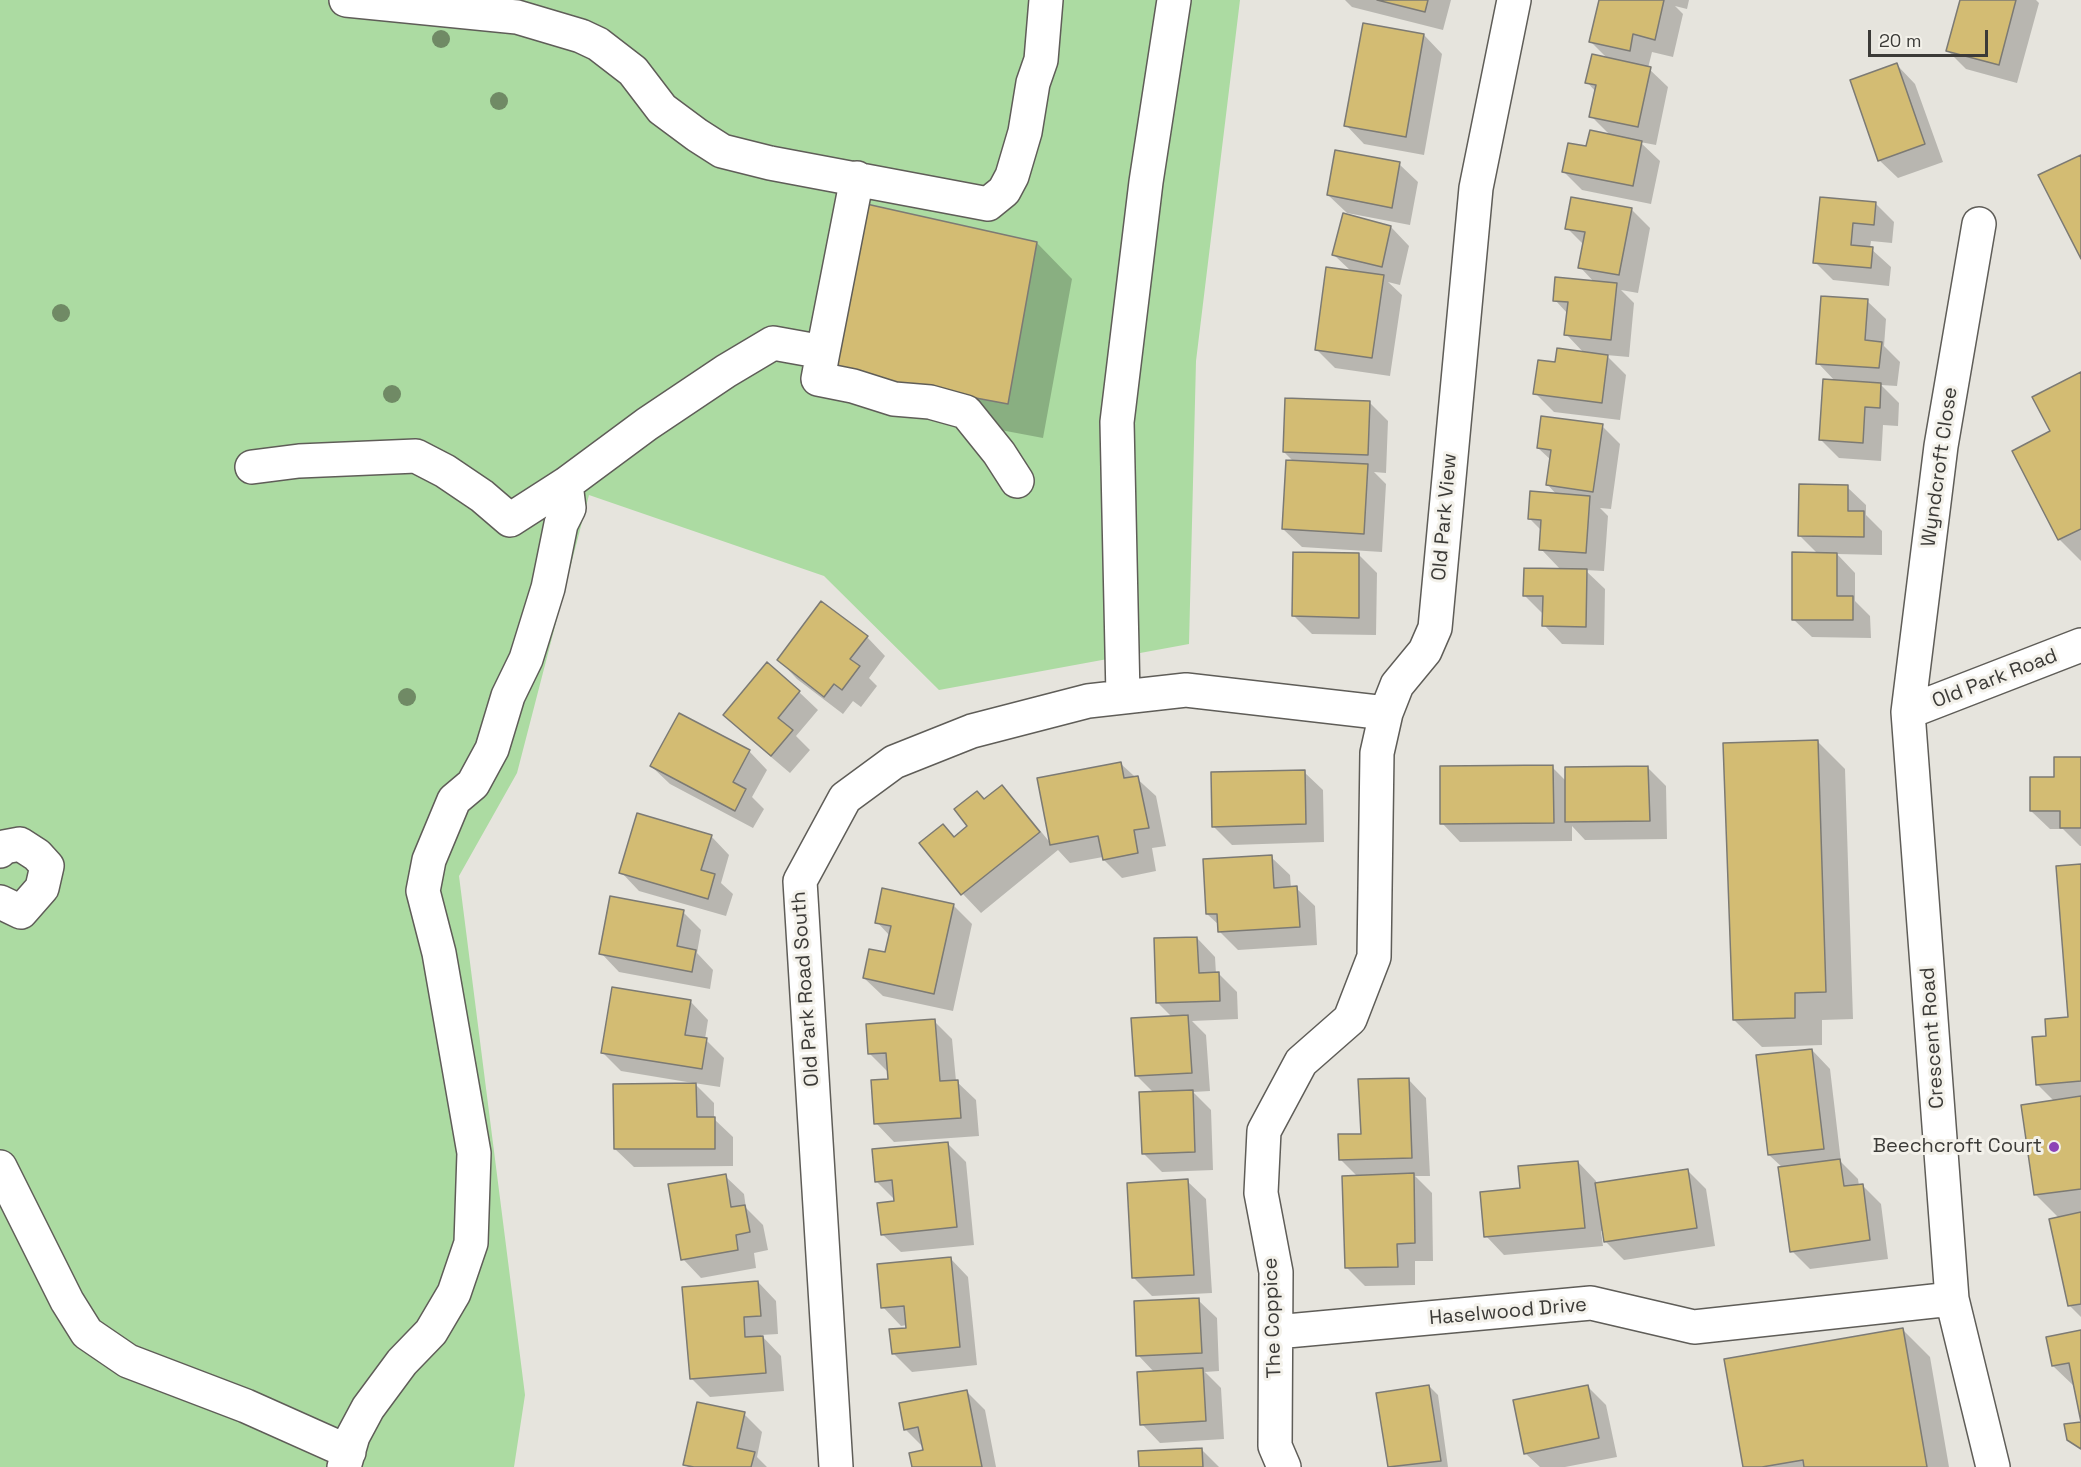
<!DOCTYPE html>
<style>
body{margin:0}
#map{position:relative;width:2081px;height:1467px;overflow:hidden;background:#e6e4dd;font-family:"Space Grotesk",sans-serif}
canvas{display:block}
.scale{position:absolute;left:1868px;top:30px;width:120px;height:27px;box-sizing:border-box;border:3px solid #3b3a37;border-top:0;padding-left:8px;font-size:18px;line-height:21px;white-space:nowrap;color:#3b3a37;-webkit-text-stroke:4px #f3f1ea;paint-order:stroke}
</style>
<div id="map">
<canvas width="2081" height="1467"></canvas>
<div class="scale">20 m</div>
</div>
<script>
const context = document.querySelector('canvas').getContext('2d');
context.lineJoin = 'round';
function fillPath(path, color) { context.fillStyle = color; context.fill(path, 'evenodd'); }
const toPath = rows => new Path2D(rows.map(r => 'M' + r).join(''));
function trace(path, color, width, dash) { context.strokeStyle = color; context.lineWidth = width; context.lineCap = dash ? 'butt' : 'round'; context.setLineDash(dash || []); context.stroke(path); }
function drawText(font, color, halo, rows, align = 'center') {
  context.font = font + ' "Space Grotesk",sans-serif'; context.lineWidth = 6; context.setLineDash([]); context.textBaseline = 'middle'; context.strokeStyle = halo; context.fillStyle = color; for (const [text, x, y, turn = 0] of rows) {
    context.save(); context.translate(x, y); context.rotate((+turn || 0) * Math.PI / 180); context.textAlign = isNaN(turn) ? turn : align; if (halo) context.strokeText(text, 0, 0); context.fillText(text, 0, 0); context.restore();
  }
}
fillPath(toPath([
 [0,0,1240,0,1196,361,1189,644,939,690,824,576,589,495,517,773,459,876,525,1395,514,1467,0,1467]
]), '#acdba2');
fillPath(toPath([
 [1345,0,1451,0,1443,30,1352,7],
 [1600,0,1689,0,1687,9,1675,6,1683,14,1673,57,1652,52,1648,68,1668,87,1656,145,1640,142,1660,161,1651,204,1582,190,1564,172,1588,148,1611,136,1591,116,1596,92,1587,82,1608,59,1591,42],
 [1961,0,2036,0,2039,3,2017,83,1966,69,1948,51],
 [1424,35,1442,54,1424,155,1364,144,1346,125],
 [1897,65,1915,84,1943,162,1898,178,1879,160],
 [1399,164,1418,182,1410,225,1347,213,1328,195],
 [1821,199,1876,204,1894,222,1892,243,1871,241,1870,248,1891,267,1889,286,1833,280,1815,262],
 [1631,209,1650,228,1638,293,1621,290,1634,303,1629,357,1606,355,1626,375,1620,420,1554,412,1535,393,1556,364,1584,353,1566,334,1568,314,1555,300,1595,283,1580,267,1584,245,1567,228],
 [1391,227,1409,246,1400,285,1388,282,1402,295,1390,376,1335,368,1317,350,1352,272,1334,255],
 [1037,243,1072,279,1043,438,868,405],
 [1867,301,1886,319,1884,346,1900,362,1897,386,1881,385,1899,403,1898,426,1883,425,1881,461,1839,458,1821,440,1836,382,1818,363],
 [2081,374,2081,561,2059,539,2014,451,2052,432],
 [1369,402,1388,421,1386,473,1374,472,1386,484,1382,552,1302,547,1283,529,1294,462,1284,452],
 [1602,426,1620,444,1611,509,1600,508,1608,516,1604,571,1585,570,1605,589,1604,645,1562,644,1544,625,1543,614,1524,595,1561,570,1541,549,1542,531,1529,518,1557,495,1547,484,1551,460,1538,448],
 [1847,487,1866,505,1866,515,1882,531,1882,555,1837,554,1855,573,1855,601,1870,616,1871,638,1812,637,1793,619,1818,554,1800,536],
 [1359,555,1377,573,1376,635,1312,634,1293,615],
 [867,637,885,656,869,678,877,686,861,707,853,701,843,714,797,679,779,660],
 [799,692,818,710,796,736,810,750,790,773,744,734,725,715],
 [1817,741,1845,769,1853,1019,1822,1020,1822,1045,1762,1047,1734,1020],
 [749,751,767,770,752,797,764,809,753,828,670,784,651,766],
 [2081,758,2081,846,2080,846,2063,829,2050,829,2031,811,2056,779],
 [1121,764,1156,796,1166,846,1152,848,1156,871,1122,878,1104,860,1103,857,1070,863,1058,850,981,913,963,894,921,843,943,826,955,838,969,826,985,801,1002,787,1020,806,1052,845],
 [1552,767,1566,781,1648,768,1666,786,1667,839,1585,840,1572,826,1572,841,1460,842,1442,823],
 [1304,772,1323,790,1324,842,1232,845,1213,826],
 [711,836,729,855,721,883,733,894,726,916,639,891,621,872],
 [1271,857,1290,875,1291,888,1296,888,1315,906,1317,945,1238,950,1219,931,1219,925,1207,914],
 [2081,866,2081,1317,2070,1306,2059,1218,2035,1194,2055,1102,2037,1084,2048,1037,2069,1018],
 [953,905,972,924,953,1011,883,996,864,978,886,954,890,936,877,922],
 [683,912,701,930,697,953,713,970,710,989,619,972,601,953],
 [1197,938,1215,957,1216,974,1219,974,1237,992,1238,1019,1192,1021,1206,1035,1210,1091,1193,1092,1211,1110,1213,1170,1162,1172,1143,1153,1154,1093,1136,1075,1172,1017,1158,1003],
 [690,1001,708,1020,705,1039,724,1058,720,1087,694,1083,714,1103,714,1119,733,1137,733,1166,634,1167,615,1149,693,1083,621,1071,603,1053],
 [934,1021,952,1039,956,1081,976,1100,979,1136,894,1142,876,1123,890,1080,889,1073,870,1054],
 [1812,1050,1830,1069,1841,1162,1858,1179,1859,1186,1862,1185,1881,1204,1888,1259,1810,1269,1792,1251,1783,1168,1769,1155],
 [1408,1079,1426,1098,1430,1176,1415,1176,1432,1193,1433,1261,1415,1261,1415,1285,1365,1286,1346,1267,1358,1177,1341,1160],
 [947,1143,966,1162,974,1245,901,1252,882,1234,897,1202,876,1181],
 [1578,1162,1596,1181,1597,1184,1687,1170,1706,1189,1715,1246,1624,1260,1605,1241,1604,1230,1601,1231,1603,1246,1504,1255,1486,1236],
 [725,1176,744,1194,746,1208,763,1225,768,1250,754,1253,756,1268,701,1278,683,1259],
 [1187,1181,1206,1199,1212,1293,1152,1296,1134,1278],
 [950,1258,968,1277,977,1365,912,1372,893,1353,907,1329,907,1325,901,1326,883,1307],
 [758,1282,776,1301,778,1334,761,1335,781,1356,784,1391,710,1397,691,1378],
 [1198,1300,1217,1318,1219,1371,1205,1372,1221,1388,1224,1439,1160,1443,1142,1424,1154,1372,1138,1355],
 [1902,1329,1930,1357,1949,1467,1745,1467],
 [2081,1332,2081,1414,2076,1388,2053,1366],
 [1429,1386,1438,1395,1448,1467,1389,1467,1378,1394],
 [1588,1387,1606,1405,1617,1457,1565,1467,1540,1467,1525,1453],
 [966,1391,985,1410,996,1467,913,1467,925,1452,924,1448,905,1429],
 [744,1414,762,1432,757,1457,767,1467,688,1467,685,1464],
 [1202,1450,1219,1467,1140,1467]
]), '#0003');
const building = toPath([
 [1377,0,1428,0,1425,12,1377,0],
 [1599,0,1664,0,1655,40,1633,34,1630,51,1589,42,1599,0],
 [1960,0,2016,0,1999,65,1946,51,1960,0],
 [1363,23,1424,34,1406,137,1344,126,1363,23],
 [1592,54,1651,67,1638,127,1589,117,1596,85,1585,83,1592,54],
 [1897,63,1925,144,1878,161,1850,80,1897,63],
 [1590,130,1642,141,1633,186,1562,172,1568,143,1586,146,1590,130],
 [1335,150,1400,162,1392,208,1327,195,1335,150],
 [2081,155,2081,259,2038,175,2081,155],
 [1571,197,1632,208,1619,275,1578,268,1585,232,1565,229,1571,197],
 [1820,197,1876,202,1874,225,1853,223,1851,245,1873,247,1871,268,1813,263,1820,197],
 [862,203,1037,242,1008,404,831,371,862,203],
 [1343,213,1391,226,1382,267,1332,255,1343,213],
 [1326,267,1384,275,1372,358,1315,350,1326,267],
 [1555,277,1617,283,1611,340,1564,335,1568,302,1553,301,1555,277],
 [1821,296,1868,299,1865,340,1882,342,1879,368,1816,364,1821,296],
 [1557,348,1608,355,1602,403,1533,394,1538,360,1555,362,1557,348],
 [2081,372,2081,529,2058,540,2012,451,2050,431,2032,397,2081,372],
 [1823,379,1881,383,1880,408,1865,407,1863,443,1819,440,1823,379],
 [1285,398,1370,401,1368,455,1283,452,1285,398],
 [1541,416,1603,424,1593,492,1546,485,1551,450,1537,448,1541,416],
 [1286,460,1368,464,1364,534,1282,529,1286,460],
 [1799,484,1848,485,1848,511,1864,511,1864,537,1798,536,1799,484],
 [1530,491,1590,496,1586,553,1539,550,1541,520,1528,519,1530,491],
 [1293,552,1359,553,1359,618,1292,616,1293,552],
 [1792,552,1837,553,1837,596,1853,596,1853,620,1792,620,1792,552],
 [1524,568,1587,569,1586,627,1542,626,1543,596,1523,596,1524,568],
 [821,601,868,636,850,659,860,666,842,690,834,684,824,697,777,660,821,601],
 [767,662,800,691,778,718,793,730,771,756,723,715,767,662],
 [679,713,750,750,733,782,746,789,735,811,650,766,679,713],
 [1818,740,1826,992,1795,993,1795,1018,1733,1020,1723,743,1818,740],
 [2054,757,2081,757,2081,828,2060,828,2060,811,2030,811,2030,777,2054,777,2054,757],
 [1121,762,1124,778,1138,776,1149,828,1134,830,1138,853,1103,860,1098,836,1050,845,1037,778,1121,762],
 [1553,765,1554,823,1440,824,1440,766,1553,765],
 [1648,766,1650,821,1565,822,1565,767,1648,766],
 [1305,770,1306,824,1212,827,1211,772,1305,770],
 [1002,785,1040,832,961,895,919,843,943,824,954,837,967,826,954,809,977,791,984,799,1002,785],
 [637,813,712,835,701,870,715,874,708,899,619,873,637,813],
 [1272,855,1274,888,1297,886,1300,927,1218,932,1217,914,1206,914,1203,859,1272,855],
 [2081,864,2081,1081,2036,1085,2032,1037,2046,1036,2045,1019,2068,1017,2056,866,2081,864],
 [882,888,954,904,934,994,863,978,869,949,885,952,891,926,875,923,882,888],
 [610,896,684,910,677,946,696,950,692,972,599,954,610,896],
 [1197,937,1199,973,1219,972,1220,1001,1156,1003,1154,938,1197,937],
 [612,987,691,1000,685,1035,707,1038,702,1069,601,1053,612,987],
 [1188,1015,1192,1073,1135,1076,1131,1018,1188,1015],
 [935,1019,940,1081,958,1080,961,1118,874,1124,871,1080,888,1079,886,1053,868,1054,866,1024,935,1019],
 [1812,1049,1824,1149,1768,1155,1756,1055,1812,1049],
 [1409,1078,1412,1158,1339,1160,1338,1134,1361,1134,1358,1079,1409,1078],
 [696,1083,697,1117,715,1117,715,1149,614,1149,613,1084,696,1083],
 [1193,1090,1195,1152,1142,1154,1139,1092,1193,1090],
 [2081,1096,2081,1189,2034,1195,2021,1105,2081,1096],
 [948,1142,957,1227,881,1235,877,1203,894,1201,892,1180,875,1182,872,1149,948,1142],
 [1840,1159,1844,1186,1863,1184,1870,1240,1790,1252,1778,1167,1840,1159],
 [1578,1161,1585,1228,1484,1237,1480,1192,1520,1188,1518,1166,1578,1161],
 [1688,1169,1697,1228,1604,1242,1595,1183,1688,1169],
 [1414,1173,1415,1243,1397,1244,1398,1267,1345,1268,1342,1176,1414,1173],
 [726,1174,731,1207,745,1205,750,1232,736,1235,738,1250,681,1260,668,1184,726,1174],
 [1188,1179,1194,1275,1132,1278,1127,1183,1188,1179],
 [2081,1212,2081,1304,2068,1306,2049,1219,2081,1212],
 [951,1257,960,1347,892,1354,889,1329,906,1328,904,1306,881,1308,877,1264,951,1257],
 [758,1281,761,1316,744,1317,745,1337,763,1336,766,1373,690,1379,682,1287,758,1281],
 [1199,1298,1202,1353,1136,1356,1134,1301,1199,1298],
 [1903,1328,1927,1467,1804,1467,1803,1460,1762,1467,1743,1467,1724,1359,1903,1328],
 [2081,1330,2081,1449,2067,1440,2064,1424,2081,1422,2069,1363,2052,1366,2046,1337,2081,1330],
 [1203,1368,1206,1421,1140,1425,1137,1372,1203,1368],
 [1429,1385,1441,1461,1388,1467,1376,1393,1429,1385],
 [1588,1385,1599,1438,1524,1454,1513,1400,1588,1385],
 [967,1390,982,1467,912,1467,909,1453,923,1450,918,1427,904,1430,899,1403,967,1390],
 [697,1402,745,1412,737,1448,755,1452,751,1467,694,1467,683,1465,697,1402],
 [1202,1448,1203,1467,1139,1467,1138,1451,1202,1448]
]);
fillPath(building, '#d3bc73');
trace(building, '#7c7a74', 1.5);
const minor = toPath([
 [346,0,517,17,581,36,598,44,633,71,662,109,697,135,722,151,770,163,988,204,1004,191,1012,176,1025,132,1033,83,1041,60,1046,0],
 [1979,224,1941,446,1908,712,1952,1299,1993,1467],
 [823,352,857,178],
 [252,467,299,461,416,456,445,471,482,496,510,520,566,484,647,424,726,371,773,343,823,352,818,379,853,386,894,399,930,402,966,412,999,453,1017,481],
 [1123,696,1117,422,1146,182,1174,0],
 [1908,712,2081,645],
 [0,851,4,847,20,844,37,855,47,866,42,888,21,912,0,902],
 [0,1167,67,1301,87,1333,128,1361,246,1406,349,1452],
 [1276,1332,1591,1303,1694,1327,1952,1299],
 [344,1467,353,1436,368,1408,402,1362,431,1332,454,1293,471,1243,474,1153,439,953,423,891,429,860,454,800,473,784,492,749,508,696,526,659,548,588,561,524,569,508,566,484],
 [836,1467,800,881,845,798,894,762,972,731,1088,701,1186,690,1386,713],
 [1284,1467,1275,1446,1276,1272,1261,1193,1264,1131,1301,1062,1350,1019,1374,957,1377,753,1386,713,1397,685,1425,651,1435,628,1476,188,1514,0]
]);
trace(minor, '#5f5d58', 36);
trace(minor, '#fff', 33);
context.fillStyle = '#708a65';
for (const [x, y] of [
 [441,39],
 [499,101],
 [61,313],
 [392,394],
 [407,697]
]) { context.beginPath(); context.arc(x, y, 9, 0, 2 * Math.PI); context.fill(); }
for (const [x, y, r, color] of [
 [2054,1147,6,"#8c43b6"]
]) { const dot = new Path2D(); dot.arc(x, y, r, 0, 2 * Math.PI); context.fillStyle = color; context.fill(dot); trace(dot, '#f3f1ea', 2); }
drawText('20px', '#3b3a37', '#f3f1ea', [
 ["Wyndcroft Close",1940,467,-82],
 ["Old Park View",1445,517,-85],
 ["Old Park Road",1995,679,-21],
 ["Old Park Road South",806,989,-94],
 ["Crescent Road",1933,1038,-94],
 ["Haselwood Drive",1508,1312,-5],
 ["The Coppice",1273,1318,-92]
]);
drawText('20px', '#3b3a37', '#f3f1ea', [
 ["Beechcroft Court",2042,1147]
], 'right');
</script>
